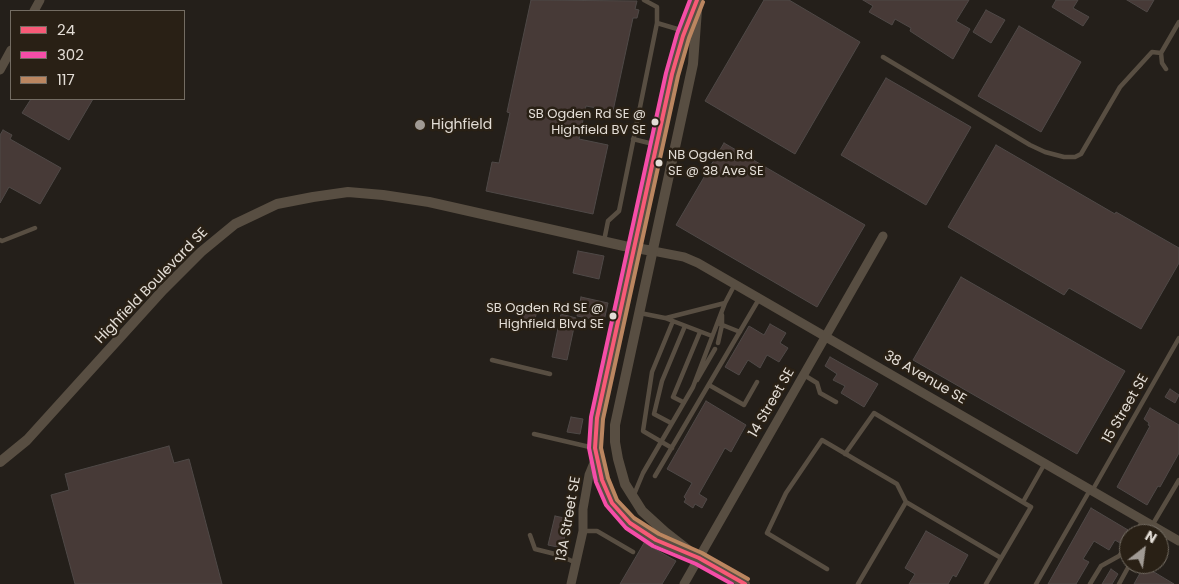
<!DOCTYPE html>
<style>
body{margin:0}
#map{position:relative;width:1179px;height:584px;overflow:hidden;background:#241f1a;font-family:Poppins,sans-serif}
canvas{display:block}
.legend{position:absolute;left:10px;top:10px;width:175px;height:90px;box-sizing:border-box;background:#292015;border:1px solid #736c62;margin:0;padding:6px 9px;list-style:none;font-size:15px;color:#e3ddd6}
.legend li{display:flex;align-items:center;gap:10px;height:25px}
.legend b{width:25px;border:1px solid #736c62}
.north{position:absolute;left:1119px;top:524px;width:50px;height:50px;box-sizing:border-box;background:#292015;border:1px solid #736c62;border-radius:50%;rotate:30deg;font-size:14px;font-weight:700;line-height:20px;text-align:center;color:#e3ddd6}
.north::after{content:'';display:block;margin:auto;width:18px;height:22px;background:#a09a94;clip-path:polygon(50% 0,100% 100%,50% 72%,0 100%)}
</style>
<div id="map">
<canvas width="1179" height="584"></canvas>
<ul class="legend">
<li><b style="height:6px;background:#f75a77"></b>24</li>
<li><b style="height:6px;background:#f54da8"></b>302</li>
<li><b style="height:6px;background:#bb8660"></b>117</li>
</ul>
<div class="north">N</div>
</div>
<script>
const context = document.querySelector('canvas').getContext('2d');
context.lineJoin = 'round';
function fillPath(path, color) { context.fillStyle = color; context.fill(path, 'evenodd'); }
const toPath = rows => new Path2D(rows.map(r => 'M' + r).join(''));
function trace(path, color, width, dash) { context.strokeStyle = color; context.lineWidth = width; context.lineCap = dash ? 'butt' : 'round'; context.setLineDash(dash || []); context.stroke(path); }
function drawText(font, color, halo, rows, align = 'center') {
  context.font = font + ' Poppins,sans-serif'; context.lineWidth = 5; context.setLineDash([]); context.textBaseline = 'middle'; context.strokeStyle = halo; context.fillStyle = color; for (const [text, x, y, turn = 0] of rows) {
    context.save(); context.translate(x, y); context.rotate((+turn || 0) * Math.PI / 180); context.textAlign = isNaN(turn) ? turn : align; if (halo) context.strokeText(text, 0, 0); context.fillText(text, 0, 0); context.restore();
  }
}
const building = toPath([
 [531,0,637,1,635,9,639,10,637,18,633,18,613,111,586,106,579,139,608,145,593,214,486,191,492,162,499,163,510,113,507,112,531,0],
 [764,0,789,0,860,42,795,154,705,101,764,0],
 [863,0,969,0,956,21,970,29,953,59,910,31,911,28,895,19,892,25,869,12,873,6,863,0],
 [1056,0,1078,0,1073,8,1089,17,1083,26,1052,7,1056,0],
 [1127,0,1154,0,1147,12,1127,0],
 [986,10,1005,20,991,43,973,32,986,10],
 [1019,26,1081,62,1041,132,978,96,1019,26],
 [886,78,971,127,926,205,841,155,886,78],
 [31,99,93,99,69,140,22,113,31,99],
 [3,130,12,135,10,139,61,168,40,204,9,187,0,203,0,135,3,130],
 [724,143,865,225,817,307,676,225,724,143],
 [996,145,1115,214,1116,212,1179,248,1179,263,1141,329,1069,288,1064,295,948,227,996,145],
 [578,251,604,256,599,279,573,273,578,251],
 [961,277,1125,371,1077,454,913,360,961,277],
 [581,297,608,303,604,321,577,316,581,297],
 [523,307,537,310,534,324,520,321,523,307],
 [561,314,576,318,567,360,552,357,561,314],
 [770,324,786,333,780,343,788,348,779,362,767,355,760,368,748,360,739,375,725,367,749,326,764,335,770,324],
 [830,357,878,384,864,407,841,393,845,386,833,380,837,374,825,366,830,357],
 [1170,389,1179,395,1175,403,1165,397,1170,389],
 [706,401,746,425,731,452,725,448,716,464,699,494,707,499,702,508,695,504,693,508,684,502,686,499,684,497,692,483,667,469,706,401],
 [1150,408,1179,425,1179,453,1160,487,1158,486,1147,505,1117,487,1150,426,1148,425,1149,423,1144,419,1150,408],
 [571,417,583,419,580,434,567,432,571,417],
 [169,446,174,463,189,459,222,584,75,584,51,495,69,490,65,474,169,446],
 [1091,508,1128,530,1120,543,1115,540,1109,550,1094,541,1083,559,1089,562,1076,584,1048,584,1091,508],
 [555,516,569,519,562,548,548,545,555,516],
 [926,531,968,555,956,577,953,575,948,584,909,584,915,574,905,568,926,531],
 [644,543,676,561,662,584,620,584,644,543],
 [1144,566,1174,584,1134,584,1144,566],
 [1111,569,1118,574,1112,584,1102,584,1111,569]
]);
fillPath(building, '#473a37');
trace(building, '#4f4947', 1);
trace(toPath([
 [657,23,684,31],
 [1161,53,1179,22],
 [1161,53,1162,63,1166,69],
 [883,57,1030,145,1045,152,1064,157,1075,157,1081,154,1120,87,1152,52,1161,53],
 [633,139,657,145],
 [0,240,2,241,35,228],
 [604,241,608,221,619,211,657,23,657,7,644,0],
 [640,313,665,318,712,336],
 [666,318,725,303],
 [720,324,740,332],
 [718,343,722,325,722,315],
 [492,360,550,374],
 [804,375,817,383,820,393,836,402],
 [697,380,715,349],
 [709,385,744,405,757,382],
 [683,402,673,397,700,332],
 [671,423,654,414,662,381,685,326],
 [534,434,594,448],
 [672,448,643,431,652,372,673,321],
 [845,454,874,413,1031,507,986,584],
 [655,476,759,299],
 [1092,491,1179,338],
 [633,497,643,473,693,387,725,303,735,284],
 [1023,502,1045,463],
 [583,531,597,531,633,552],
 [1135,534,1143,520],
 [1147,534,1179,480],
 [530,535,535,549,559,555,576,563],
 [827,569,767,533,786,493,822,440,897,484,906,502,1001,558],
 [858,584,906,502],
 [1036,584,1090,490],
 [1090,584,1101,566,1119,556,1129,543],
 [1119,584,1130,564]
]), '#584e42', 4.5);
trace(toPath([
 [34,11,40,0],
 [0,70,11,50],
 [653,251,684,257,698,263,1179,541],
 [571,584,583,531,583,509,589,475,596,458],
 [684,584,883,236]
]), '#584e42', 9);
trace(toPath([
 [697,0,683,36,672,74,597,418,595,448,602,480,612,503,630,523,656,540,699,558,745,584],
 [0,462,27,440,163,290,201,252,235,224,277,204,313,197,348,192,383,195,429,202,624,246,653,251],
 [688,550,665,532,642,511,625,484,618,459,615,442,615,425,693,64,697,10]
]), '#584e42', 10);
trace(toPath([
 [697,0,683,36,672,74,597,418,595,448,602,480,612,503,630,523,656,540,699,558,745,584]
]), '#f75a77', 4);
trace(toPath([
 [690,0,677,34,666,73,591,417,589,448,596,482,606,505,626,528,653,546,696,564,732,584]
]), '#f54da8', 4);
trace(toPath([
 [703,2,689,38,678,76,603,419,601,448,608,478,617,500,634,518,659,534,702,553,748,579]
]), '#bb8660', 4);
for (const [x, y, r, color] of [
 [655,122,4.5,"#e3ddd6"],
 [420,125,6,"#a09a94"],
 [659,163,4.5,"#e3ddd6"],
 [613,316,4.5,"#e3ddd6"]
]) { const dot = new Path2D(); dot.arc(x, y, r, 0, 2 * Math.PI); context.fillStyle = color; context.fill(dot); trace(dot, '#292015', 2); }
drawText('13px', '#e3ddd6', '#292015', [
 ["SB Ogden Rd SE @",646,115],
 ["Highfield BV SE",646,131],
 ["NB Ogden Rd",668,156,"left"],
 ["SE @ 38 Ave SE",668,172,"left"],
 ["SB Ogden Rd SE @",604,309],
 ["Highfield Blvd SE",604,325]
], 'right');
drawText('14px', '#e3ddd6', '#292015', [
 ["Highfield",431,125]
], 'left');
drawText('14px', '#e3ddd6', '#292015', [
 ["Highfield Boulevard SE",152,286,-46],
 ["38 Avenue SE",925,378,30],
 ["14 Street SE",772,403,-60],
 ["15 Street SE",1126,409,-60],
 ["13A Street SE",569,519,-80]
]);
</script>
